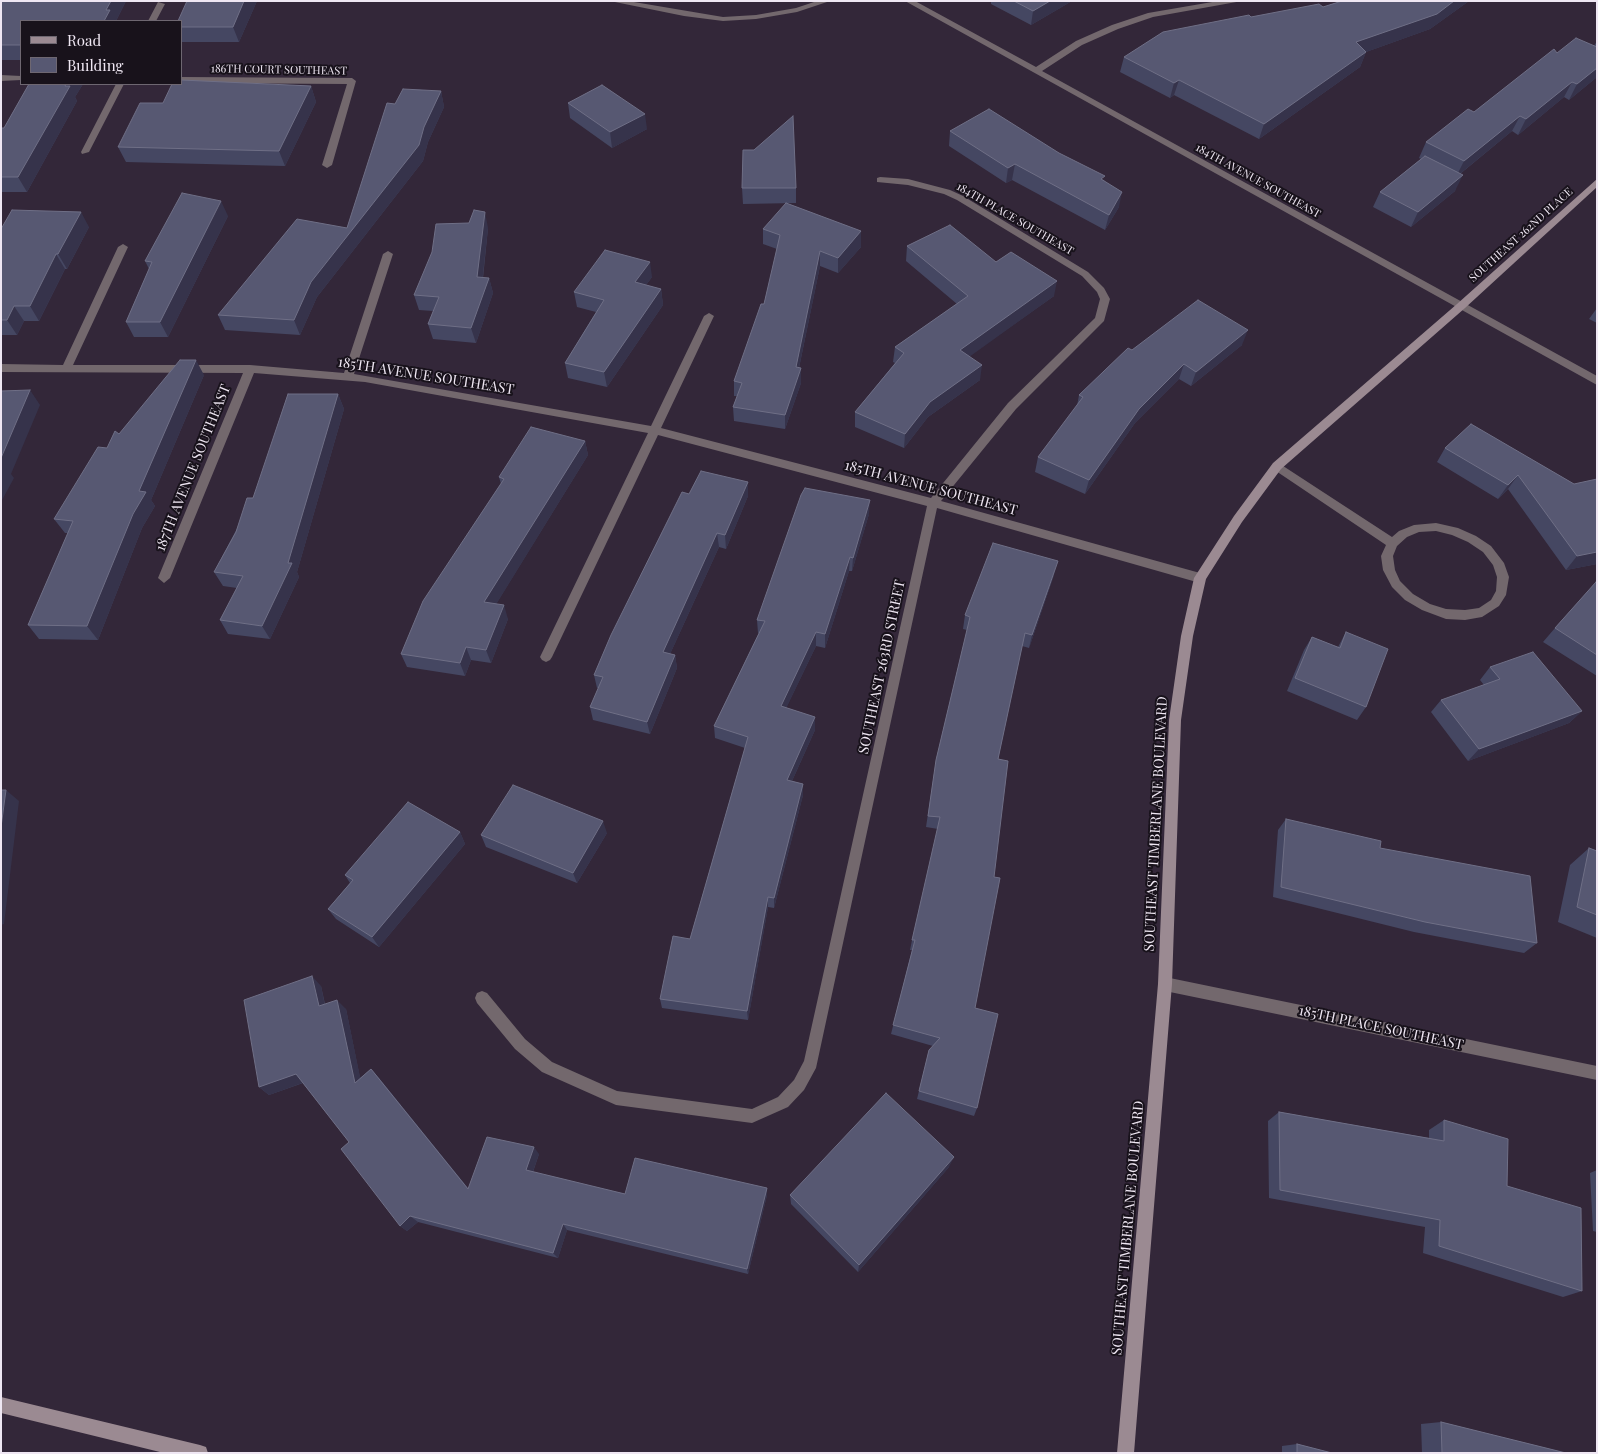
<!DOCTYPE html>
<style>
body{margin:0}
#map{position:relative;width:1598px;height:1454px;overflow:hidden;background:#332739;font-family:"Playfair Display",serif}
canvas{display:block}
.frame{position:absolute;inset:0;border:2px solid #efe7f3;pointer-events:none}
.legend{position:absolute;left:20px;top:20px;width:162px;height:65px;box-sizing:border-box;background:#18121b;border:1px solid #6e6771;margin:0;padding:6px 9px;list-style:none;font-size:15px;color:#efe7f3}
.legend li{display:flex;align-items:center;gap:10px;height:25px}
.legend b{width:25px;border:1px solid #6e6771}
</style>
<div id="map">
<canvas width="1598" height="1454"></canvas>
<div class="frame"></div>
<ul class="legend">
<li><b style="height:6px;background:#9b8a92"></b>Road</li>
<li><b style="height:14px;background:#575872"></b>Building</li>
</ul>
</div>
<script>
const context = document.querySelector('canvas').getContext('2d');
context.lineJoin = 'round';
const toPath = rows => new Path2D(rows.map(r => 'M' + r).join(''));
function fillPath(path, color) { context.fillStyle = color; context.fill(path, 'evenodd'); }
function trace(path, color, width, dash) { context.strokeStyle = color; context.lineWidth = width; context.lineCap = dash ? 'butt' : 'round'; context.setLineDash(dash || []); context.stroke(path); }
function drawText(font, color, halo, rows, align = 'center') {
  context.font = font + ' "Playfair Display",serif'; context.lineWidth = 4; context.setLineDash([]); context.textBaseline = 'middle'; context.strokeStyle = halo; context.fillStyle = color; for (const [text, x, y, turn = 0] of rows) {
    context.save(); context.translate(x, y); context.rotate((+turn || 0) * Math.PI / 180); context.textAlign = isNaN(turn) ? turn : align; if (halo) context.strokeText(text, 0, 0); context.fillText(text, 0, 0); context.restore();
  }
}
fillPath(toPath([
 [610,1,628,1,723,17,756,15,796,8,817,1,830,1,797,12,756,19,723,21,684,16,610,1],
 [905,1,915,1,1036,67,1076,41,1112,25,1148,13,1218,1,1242,1,1153,17,1118,29,1082,45,1042,71,1597,376,1597,385,905,1],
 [158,2,165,4,156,21,148,21,158,2],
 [1,75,21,76,21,80,1,81,1,75],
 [181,77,352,78,356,81,332,165,327,168,322,165,347,84,181,83,181,77],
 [116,84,124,84,89,152,82,154,81,152,116,84],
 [880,177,908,179,950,190,963,196,1088,272,1104,288,1110,299,1104,321,1016,409,941,501,1200,573,1206,578,1200,583,937,508,816,1068,804,1090,788,1107,752,1123,616,1105,542,1072,515,1049,477,1003,475,998,477,993,482,991,487,993,525,1039,552,1062,617,1091,752,1109,778,1097,794,1080,804,1061,927,506,658,435,552,657,550,660,546,662,542,660,540,657,648,433,365,382,254,373,170,578,164,583,158,578,243,373,1,372,1,364,63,365,118,247,123,244,128,247,73,365,250,365,344,373,383,254,388,251,393,254,354,374,651,426,704,316,709,313,714,316,661,428,931,498,1008,403,1095,318,1100,299,1097,292,1082,276,957,200,944,194,908,185,877,182,877,178,880,177],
 [1277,462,1392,537,1399,531,1414,525,1436,523,1458,528,1476,536,1491,546,1504,563,1509,577,1506,595,1499,606,1482,617,1465,620,1446,619,1422,610,1405,600,1392,587,1383,570,1381,556,1386,545,1273,469,1272,466,1277,462],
 [1436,531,1452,535,1468,542,1483,552,1493,565,1497,577,1496,591,1491,600,1479,608,1465,610,1446,609,1430,604,1413,594,1400,581,1395,570,1393,556,1397,546,1407,537,1419,532,1436,531],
 [1165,977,1597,1066,1597,1080,1165,991,1160,989,1158,984,1160,979,1165,977]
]), '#73686d');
fillPath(toPath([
 [1597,179,1597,187,1465,308,1281,469,1242,522,1206,579,1193,636,1181,720,1172,984,1134,1453,1117,1453,1158,984,1169,720,1181,636,1194,578,1234,516,1273,463,1457,304,1597,179],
 [1,1397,200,1445,206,1447,208,1453,164,1453,1,1413,1,1397]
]), '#9b8a92');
fillPath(toPath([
 [1,1,126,1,116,21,21,21,21,60,1,60],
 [187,1,257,1,239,42,182,42,181,40,181,21],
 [991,1,1072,1,1031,25,991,4],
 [1342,1,1469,1,1430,29,1366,52,1360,67,1259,139,1174,95,1170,98,1120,72,1124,57,1251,17,1323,7],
 [1597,41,1597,77,1569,100,1564,97,1518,135,1512,131,1460,174,1455,191,1411,227,1373,207,1380,192,1421,159,1419,158,1426,142,1474,112,1557,53,1594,46],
 [29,84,83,84,75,97,77,101,27,192,1,192,1,128,4,128],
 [311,86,316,102,285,166,126,162,118,147,163,103],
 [441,91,444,107,428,142,423,161,317,297,300,335,225,330,218,315,347,228,395,104],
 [568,103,647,129,612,148,570,118],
 [950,131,1104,180,1119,207,1105,230,1012,180,1006,183,949,146],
 [742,188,796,188,796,203,743,204],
 [228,216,168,337,134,337,126,322,149,269,145,261],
 [89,227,67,269,65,269,39,321,24,321,17,335,1,335,1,229],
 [488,228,483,278,489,278,493,293,476,343,433,339,428,324,433,311,419,310,414,295],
 [763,229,861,231,861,247,838,273,820,266,799,368,801,383,785,429,734,421,733,407,737,396,734,396,734,381,764,304,777,249,763,244],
 [907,246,996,262,1054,296,969,356,980,380,928,417,904,448,855,427,855,412,895,363,893,362,895,347,957,304,906,261],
 [652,277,646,285,661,289,663,305,607,387,568,378,565,363,596,312,577,307,574,292],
 [1597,308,1597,323,1589,319],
 [1242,345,1191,386,1179,379,1135,423,1085,494,1035,472,1038,457,1077,406,1079,395,1132,350],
 [204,375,151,500,155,506,142,528,98,640,39,639,28,625,68,533,65,533,54,519,119,434],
 [338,394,344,409,297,572,299,577,270,639,228,634,220,620,237,588,223,586,214,572,253,498],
 [585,441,588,455,496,604,508,619,491,663,471,660,465,676,407,667,401,654,501,484,499,477],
 [1445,448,1574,484,1597,564,1566,570,1508,489,1498,499,1437,462],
 [689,494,748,496,726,549,719,547,670,654,675,655,677,668,650,734,593,720,590,707,599,688,597,688,594,675],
 [869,514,852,571,849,571,825,648,816,646,786,708,815,717,815,730,792,781,803,784,803,795,774,908,768,907,748,1020,662,1008,660,999,690,939,745,748,715,738,714,726,759,633,758,633,757,620],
 [1054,575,1029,648,1022,646,998,759,975,1008,977,1108,974,1116,917,1099,929,1050,933,1046,891,1034,912,950,910,950,912,940,938,829,926,827,936,760,967,630,963,629,965,615],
 [1597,583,1597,676,1543,642,1555,628],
 [1346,632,1366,707,1357,720,1287,691,1304,650,1312,637,1338,647],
 [1490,667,1582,711,1569,723,1468,761,1431,712,1441,700,1484,685,1480,680],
 [1286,819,1537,943,1524,953,1414,932,1273,897,1278,830],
 [460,832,465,844,379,947,336,919,328,909,350,883,345,875],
 [607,833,577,883,486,847,481,835],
 [1589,848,1597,851,1597,938,1558,922,1570,865],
 [321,986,325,1004,346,1009,360,1078,371,1069,379,1078,468,1188,539,1154,533,1172,625,1194,767,1188,767,1195,748,1274,567,1230,558,1258,418,1222,407,1231,400,1226,349,1142,303,1083,269,1095,259,1087],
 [1279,1112,1429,1138,1429,1130,1444,1120,1507,1186,1582,1291,1563,1297,1423,1253,1425,1227,1269,1198,1268,1121],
 [949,1167,858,1272,791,1204,790,1195],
 [1597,1170,1597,1232,1593,1231,1590,1173],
 [1441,1422,1566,1453,1422,1453,1421,1424],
 [1297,1444,1332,1453,1282,1453,1282,1446]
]), '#454762');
fillPath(toPath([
 [111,1,126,1,116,21,104,21,106,10],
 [244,1,257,1,239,42,233,27],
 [1050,1,1072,1,1031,25,1033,11],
 [1454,1,1469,1,1430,29,1366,52,1360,67,1259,139,1264,124,1356,42],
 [1597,68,1597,77,1569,100,1577,84],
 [1179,80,1174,95,1170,98,1174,83],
 [1572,82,1564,97,1518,135,1526,119],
 [66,84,83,84,75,97,77,101,27,192,18,177],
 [311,86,316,102,285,166,279,151],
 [441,91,444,107,428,142,423,161,317,297,300,335,294,320,311,282,424,127],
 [645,114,647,129,612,148,610,132],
 [1520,116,1512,131,1456,177,1464,161],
 [1015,164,1012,180,1006,183,1008,168],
 [1463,175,1455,191,1411,227,1418,212],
 [1122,192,1119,207,1105,230,1109,215],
 [221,201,228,216,168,337,160,322],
 [81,212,89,227,67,269,58,254],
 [485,212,488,228,481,292,477,277],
 [861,231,861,247,838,273,838,258],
 [820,251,820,266,796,382,796,367],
 [56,254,65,269,39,321,30,306],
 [650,262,652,277,637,297,635,282],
 [489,278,493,293,476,343,471,328],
 [1057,281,1054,296,958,365,960,350],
 [661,289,663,305,607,387,604,372],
 [14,306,24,321,17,335,7,320],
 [1248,330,1242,345,1191,386,1196,372],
 [196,360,204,375,151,500,155,506,142,528,98,640,87,626,139,491],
 [1184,364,1179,379,1135,423,1085,494,1089,480,1139,409],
 [982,365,980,380,928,417,904,448,905,434,930,402],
 [801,368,801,383,785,429,785,415],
 [30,390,40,405,11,474,14,478,1,502,1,458],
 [338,394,344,409,297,572,299,577,270,639,262,626,288,563],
 [585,441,588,455,489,616,484,602],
 [1518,475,1508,489,1498,499,1508,485],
 [748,482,748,496,726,549,725,535],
 [870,500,869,514,852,571,853,558],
 [717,533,719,547,665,665,663,652],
 [1597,552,1597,564,1566,570,1577,556],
 [850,557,849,571,825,648,825,634],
 [1058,561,1054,575,1029,648,1032,635],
 [504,605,508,619,491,663,486,650],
 [816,632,816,646,781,719,781,706],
 [466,647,471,660,465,676,460,663],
 [675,655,677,668,650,734,647,722],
 [1582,711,1569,723,1468,761,1479,749],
 [815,717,815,730,787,792,787,780],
 [803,784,803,795,774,908,774,898],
 [6,790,19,801,4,924,1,925,1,827],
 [603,821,607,833,577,883,573,873],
 [460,832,465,844,379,947,372,937],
 [768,897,768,907,748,1020,747,1011],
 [312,976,321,986,327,1016,319,1006],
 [337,1000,346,1009,363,1091,355,1083],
 [371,1069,379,1078,474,1196,468,1189],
 [296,1074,305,1082,269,1095,259,1087],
 [534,1147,539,1154,531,1177,526,1170],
 [954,1157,949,1167,858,1272,859,1265],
 [767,1188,767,1195,748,1274,747,1269],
 [410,1216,418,1222,407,1231,400,1226],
 [563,1224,567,1230,558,1258,553,1253]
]), '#36334b');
const building = toPath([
 [1,1,111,1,106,10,110,10,104,21,21,21,21,45,1,45,1,1],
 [187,1,244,1,233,27,181,27,181,21,178,21,187,1],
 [1014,1,1050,1,1033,11,1014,1],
 [1342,1,1454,1,1437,14,1356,42,1366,52,1264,124,1179,80,1174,83,1124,57,1163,32,1249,15,1251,17,1319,4,1323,7,1342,1],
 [1576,38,1597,47,1597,68,1577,84,1572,82,1526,119,1520,116,1464,161,1426,142,1468,109,1474,112,1554,49,1557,53,1576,38],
 [181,80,311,86,279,151,118,147,140,103,163,103,172,84,181,84,181,80],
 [29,84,66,84,65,86,70,86,18,177,1,177,1,128,4,128,29,84],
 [602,85,645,114,610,132,568,103,602,85],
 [403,89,441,91,424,127,419,145,311,282,294,320,218,315,297,219,347,228,387,103,395,104,403,89],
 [989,109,1059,153,1105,176,1101,179,1122,192,1109,215,1015,164,1008,168,950,131,989,109],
 [793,116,796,188,742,188,743,150,754,150,793,116],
 [1425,156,1463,175,1418,212,1380,192,1425,156],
 [182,193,221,201,160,322,126,322,152,262,145,261,182,193],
 [786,203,861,231,838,258,820,251,796,367,801,368,785,415,733,407,742,383,734,381,761,304,764,304,780,235,763,229,786,203],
 [12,210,81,212,58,254,56,254,30,306,14,306,7,320,1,320,1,229,12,210],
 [474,210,485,212,477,277,489,278,471,328,428,324,439,297,414,295,432,252,436,224,469,223,474,210],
 [950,225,996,262,1011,252,1057,281,960,350,982,365,930,402,905,434,855,412,904,353,895,347,968,296,907,246,950,225],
 [605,250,650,262,635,282,661,289,604,372,565,363,604,300,574,292,605,250],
 [1198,300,1248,330,1196,372,1184,364,1139,409,1089,480,1038,457,1083,397,1079,395,1128,348,1132,350,1198,300],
 [180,360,196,360,139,491,146,492,133,514,87,626,28,625,73,521,54,519,98,447,107,448,115,431,119,434,180,360],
 [30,390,1,458,1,391,30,390],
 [288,394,338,394,288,563,292,563,262,626,220,620,243,576,214,572,236,532,247,498,253,498,288,394],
 [1471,424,1574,484,1597,479,1597,552,1577,556,1518,475,1508,485,1445,448,1471,424],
 [531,427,585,441,484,602,504,605,486,650,466,647,460,663,401,654,423,601,504,479,499,477,531,427],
 [701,471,748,482,725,535,717,533,663,652,675,655,647,722,590,707,603,677,594,675,611,635,682,492,689,494,701,471],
 [805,488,870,500,853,558,850,557,825,634,816,632,781,706,815,717,787,780,803,784,774,898,768,897,747,1011,660,999,673,936,690,939,748,737,714,726,765,621,757,620,801,495,805,488],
 [993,543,1058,561,1032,635,1025,633,998,759,1008,761,994,877,1000,878,975,1008,998,1014,977,1108,919,1091,929,1050,940,1038,893,1025,915,940,912,940,940,817,928,816,936,760,970,617,965,615,993,543],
 [1596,582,1597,583,1597,655,1555,628,1596,582],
 [1346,632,1388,649,1366,707,1295,678,1312,637,1340,648,1346,632],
 [1533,652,1582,711,1479,749,1441,700,1500,679,1490,667,1533,652],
 [513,785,603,821,573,873,481,835,513,785],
 [1,790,6,790,1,827,1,790],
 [408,802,460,832,372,937,328,909,353,880,345,875,408,802],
 [1286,819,1381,841,1380,848,1530,876,1537,943,1425,922,1281,887,1286,819],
 [1589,848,1597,851,1597,915,1577,907,1589,848],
 [312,976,319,1006,337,1000,355,1083,371,1069,468,1189,487,1137,534,1147,526,1170,625,1194,635,1158,767,1188,747,1269,563,1224,553,1253,410,1216,400,1226,341,1149,349,1142,296,1074,259,1087,244,1000,312,976],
 [886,1093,954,1157,859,1265,790,1195,886,1093],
 [1279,1112,1444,1141,1444,1120,1508,1139,1507,1186,1581,1208,1582,1291,1439,1246,1440,1220,1280,1190,1279,1112],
 [1441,1422,1566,1453,1442,1453,1441,1422],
 [1297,1444,1332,1453,1297,1453,1297,1444]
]);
fillPath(building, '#575872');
trace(building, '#6f6f86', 1);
drawText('11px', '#efe7f3', '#18121b', [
 ["186TH COURT SOUTHEAST",279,70,1],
 ["184TH AVENUE SOUTHEAST",1258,181,29],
 ["184TH PLACE SOUTHEAST",1015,219,30],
 ["SOUTHEAST 262ND PLACE",1521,235,-42]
]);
drawText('14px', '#efe7f3', '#18121b', [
 ["185TH AVENUE SOUTHEAST",426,376,9],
 ["187TH AVENUE SOUTHEAST",193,468,-68],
 ["185TH AVENUE SOUTHEAST",931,488,15],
 ["SOUTHEAST 263RD STREET",882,667,-78],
 ["SOUTHEAST TIMBERLANE BOULEVARD",1156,824,-87],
 ["185TH PLACE SOUTHEAST",1381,1028,12],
 ["SOUTHEAST TIMBERLANE BOULEVARD",1128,1228,-85]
]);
</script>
